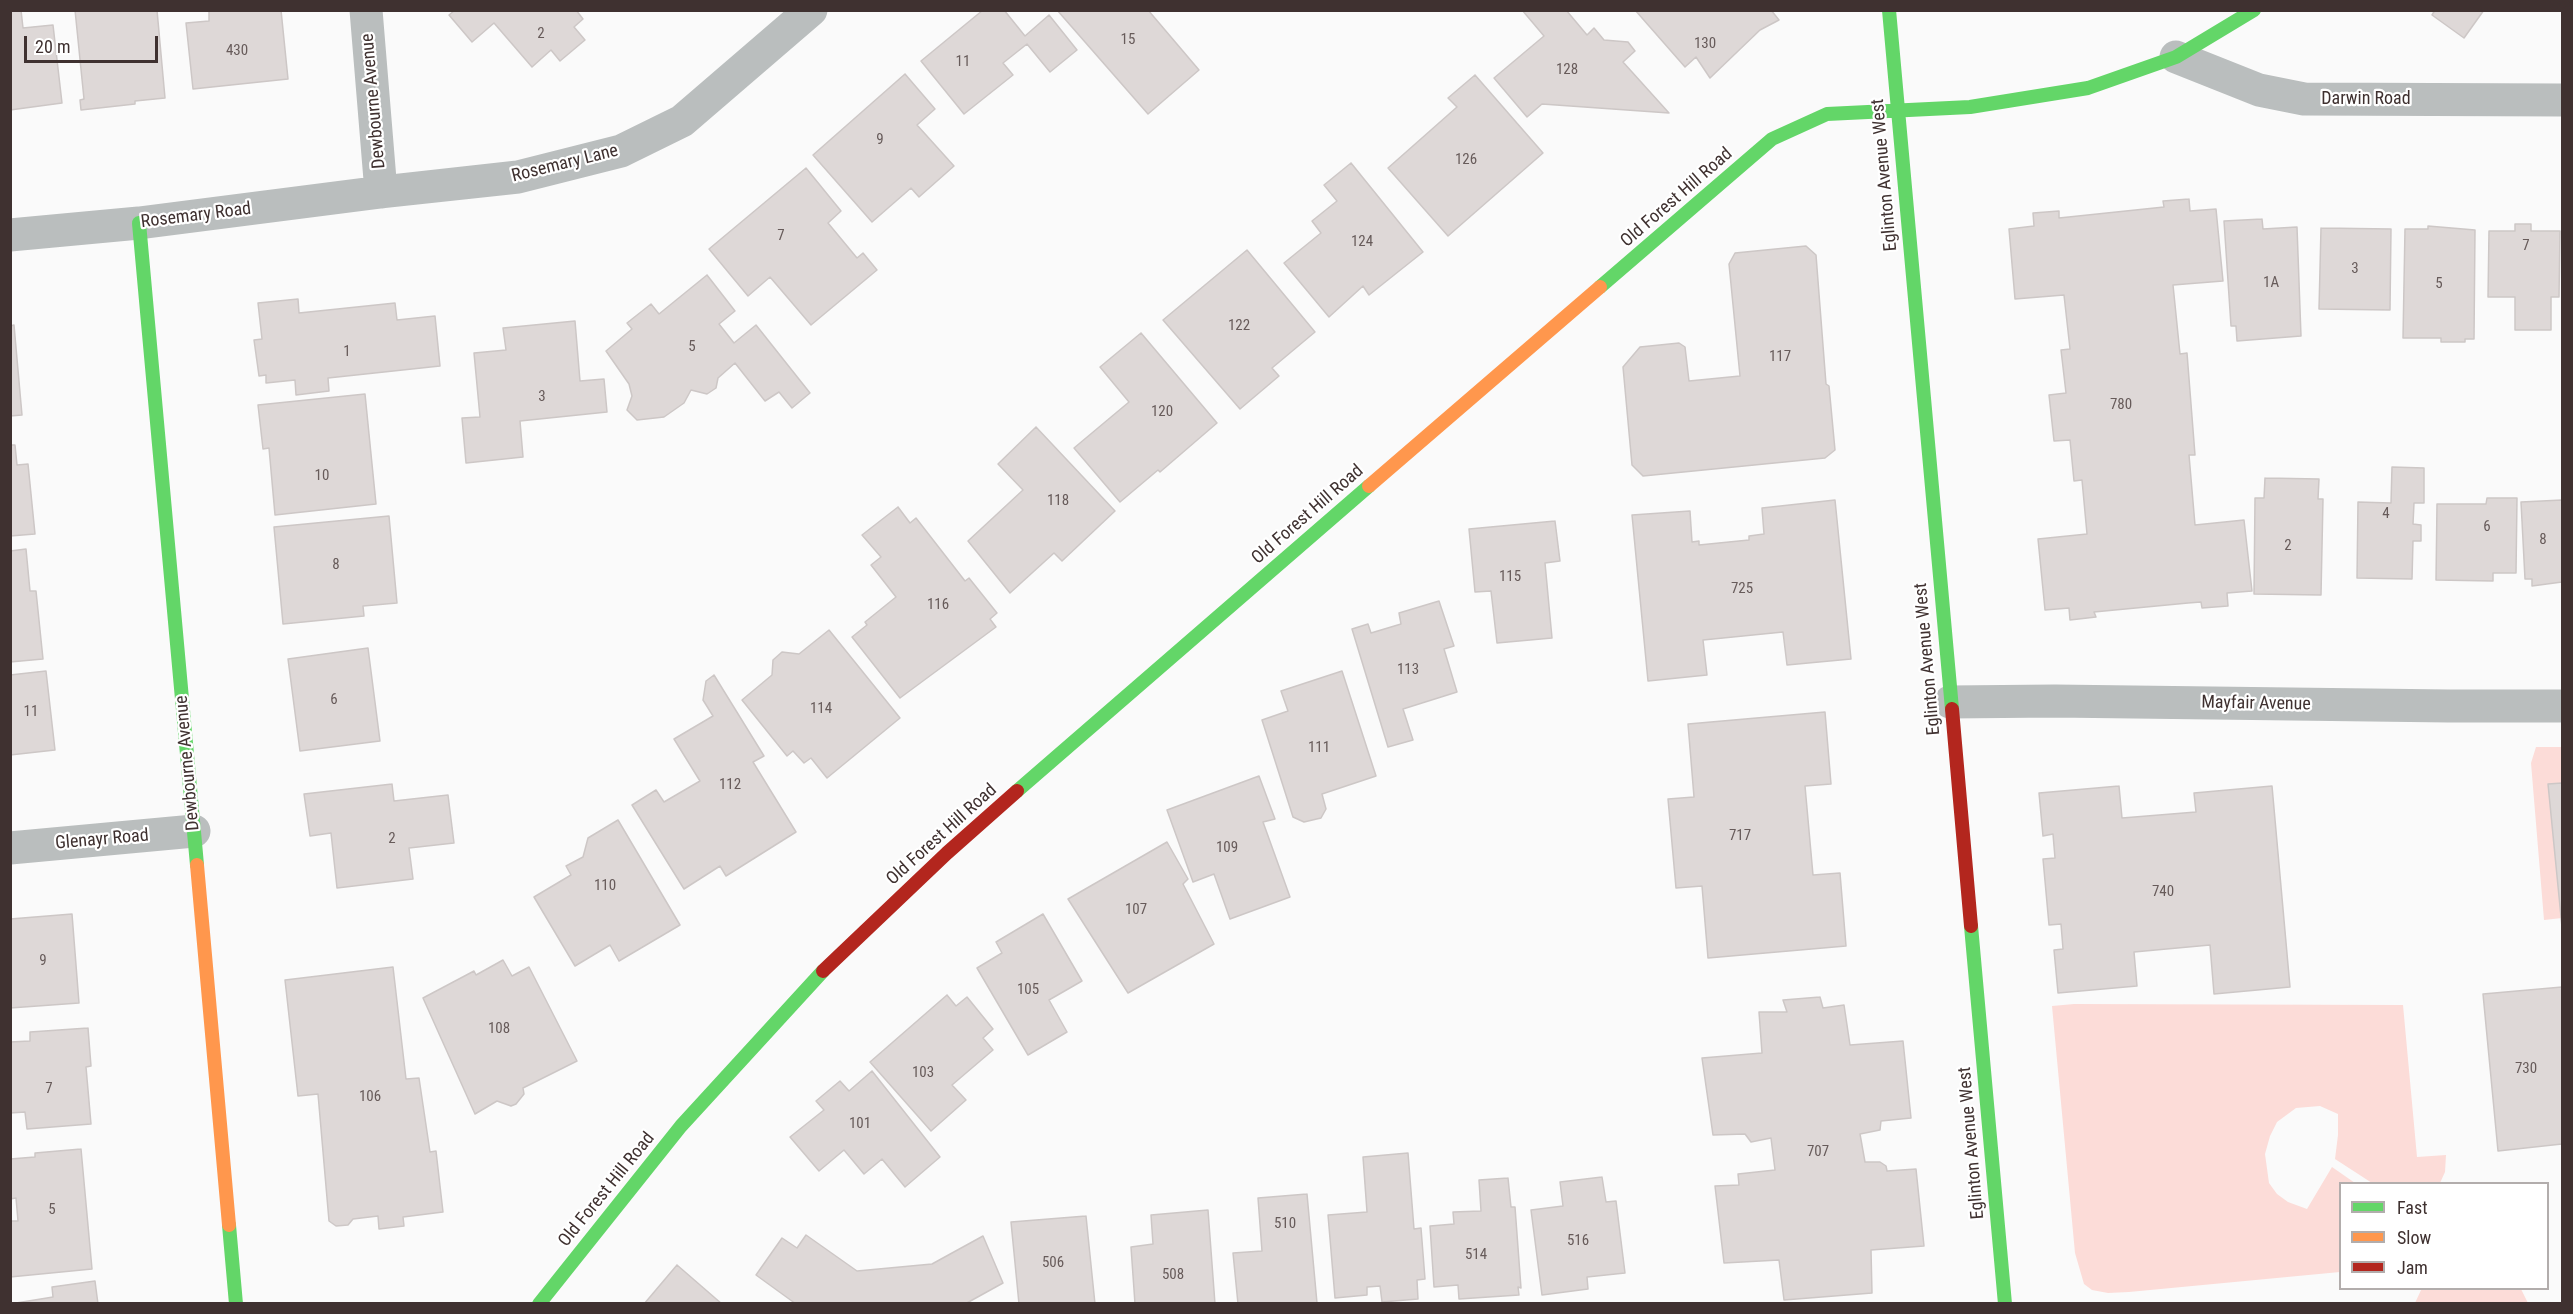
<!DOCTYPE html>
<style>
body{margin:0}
#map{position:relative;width:2573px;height:1314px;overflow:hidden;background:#fafafa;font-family:"Roboto Condensed",sans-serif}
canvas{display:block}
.frame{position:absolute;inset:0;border:12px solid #3f3130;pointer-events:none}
.legend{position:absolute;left:2339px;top:1182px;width:210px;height:108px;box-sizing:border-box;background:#fff;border:2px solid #b2adac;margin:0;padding:8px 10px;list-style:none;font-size:18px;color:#3f3130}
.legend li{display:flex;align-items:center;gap:12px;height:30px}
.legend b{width:30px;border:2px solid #b2adac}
.scale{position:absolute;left:24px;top:36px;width:134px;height:27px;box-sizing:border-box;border:3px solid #3f3130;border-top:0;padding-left:8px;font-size:18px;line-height:21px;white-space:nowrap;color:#3f3130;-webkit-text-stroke:4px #fff;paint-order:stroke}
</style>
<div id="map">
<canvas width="2573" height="1314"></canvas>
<div class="frame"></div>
<ul class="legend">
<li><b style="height:8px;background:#63d668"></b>Fast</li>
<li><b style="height:8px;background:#ff974d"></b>Slow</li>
<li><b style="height:8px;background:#b3261e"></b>Jam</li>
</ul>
<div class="scale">20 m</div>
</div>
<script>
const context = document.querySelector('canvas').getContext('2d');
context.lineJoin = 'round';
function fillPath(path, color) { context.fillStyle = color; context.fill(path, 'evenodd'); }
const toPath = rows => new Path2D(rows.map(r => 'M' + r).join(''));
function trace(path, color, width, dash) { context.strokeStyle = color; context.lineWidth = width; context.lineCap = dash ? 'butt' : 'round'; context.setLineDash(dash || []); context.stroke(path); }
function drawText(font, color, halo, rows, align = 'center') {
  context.font = font + ' "Roboto Condensed",sans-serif'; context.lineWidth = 4.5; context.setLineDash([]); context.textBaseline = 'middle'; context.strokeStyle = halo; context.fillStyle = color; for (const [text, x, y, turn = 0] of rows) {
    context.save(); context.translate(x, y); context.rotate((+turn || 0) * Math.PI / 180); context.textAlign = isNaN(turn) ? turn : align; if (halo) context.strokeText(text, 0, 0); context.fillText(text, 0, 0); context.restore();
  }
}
fillPath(toPath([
 [2536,747,2562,747,2562,783,2548,785,2562,918,2544,920,2531,763],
 [2074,1004,2403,1005,2417,1157,2446,1155,2445,1172,2440,1183,2372,1183,2335,1159,2338,1135,2338,1114,2320,1106,2296,1108,2277,1122,2270,1136,2265,1154,2269,1183,2277,1194,2288,1202,2307,1209,2332,1167,2355,1183,2340,1184,2340,1272,2129,1292,2108,1293,2092,1290,2084,1284,2075,1253,2052,1006],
 [2422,1288,2521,1289,2528,1303,2415,1303]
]), '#fcdcd8');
const building = toPath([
 [10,10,21,10,23,28,53,25,62,103,10,110,10,10],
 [75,10,157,10,165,98,135,101,135,104,81,110,80,100,84,99,75,10],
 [209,10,281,10,288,79,193,89,186,23,209,21,209,10],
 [455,10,576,10,583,19,574,27,585,40,560,61,551,50,532,67,494,23,472,42,449,15,455,10],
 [983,10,1004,10,1025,36,1049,15,1077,50,1050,72,1027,44,1003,63,1013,75,964,114,921,61,983,10],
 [1057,10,1148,10,1199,70,1148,114,1057,10],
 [1522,10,1566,10,1587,35,1594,28,1604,40,1628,42,1635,51,1623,62,1669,113,1542,104,1527,117,1494,78,1544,36,1522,10],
 [1635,10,1771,10,1779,20,1760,30,1710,78,1696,57,1685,67,1635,10],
 [2435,10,2484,10,2464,38,2432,15,2435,10],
 [905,74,935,109,917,125,954,166,919,197,911,188,872,222,813,155,905,74],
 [1475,75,1543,153,1448,236,1388,168,1457,107,1448,98,1475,75],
 [1351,163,1423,252,1369,295,1363,286,1329,317,1284,263,1321,233,1312,221,1337,201,1324,185,1351,163],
 [806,168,841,211,828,223,857,258,863,253,877,270,811,325,770,277,748,296,709,249,806,168],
 [2189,199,2190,211,2216,209,2223,281,2173,285,2180,354,2187,353,2195,455,2189,455,2195,525,2244,520,2252,591,2227,593,2228,606,2202,608,2201,602,2188,603,2094,612,2096,617,2070,620,2069,608,2045,610,2038,539,2087,534,2082,480,2074,481,2070,440,2054,441,2049,395,2066,393,2061,350,2070,349,2064,295,2015,299,2009,229,2034,226,2033,213,2059,211,2059,218,2164,207,2163,201,2189,199],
 [2262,219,2263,229,2297,227,2301,336,2237,341,2236,326,2231,326,2224,221,2262,219],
 [2515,224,2531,224,2531,231,2560,231,2559,297,2551,297,2551,330,2515,330,2515,297,2488,297,2489,231,2515,231,2515,224],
 [2428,226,2475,230,2474,339,2465,339,2465,342,2441,342,2441,338,2403,338,2405,229,2428,229,2428,226],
 [2321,228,2391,229,2390,310,2319,309,2321,228],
 [1806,246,1816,255,1826,384,1829,386,1835,450,1825,458,1643,476,1632,465,1623,367,1640,347,1679,343,1685,347,1689,381,1740,376,1729,264,1735,253,1806,246],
 [1247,250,1315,332,1272,368,1279,376,1240,409,1163,320,1247,250],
 [707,275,735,311,719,324,734,343,756,325,810,393,792,408,779,392,765,401,735,363,718,378,716,388,707,394,691,390,684,403,664,417,637,420,627,410,632,396,629,384,606,351,632,329,627,323,651,304,659,314,707,275],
 [298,299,299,313,395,303,397,320,435,316,440,366,328,378,329,391,296,395,295,380,266,383,266,375,259,376,254,340,262,339,258,303,298,299],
 [575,321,580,381,604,379,607,412,520,421,523,457,466,463,462,418,480,417,474,353,506,350,503,328,575,321],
 [14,325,22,415,10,416,10,326,14,325],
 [1141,333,1217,423,1160,472,1158,470,1120,502,1074,448,1129,402,1100,367,1141,333],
 [365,394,376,504,275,515,269,448,263,449,258,405,365,394],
 [1036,427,1115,511,1062,561,1054,553,1010,593,968,541,1023,490,998,464,1036,427],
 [10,445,15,445,17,465,28,464,35,534,10,536,10,445],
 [2392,467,2424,468,2424,503,2414,503,2413,524,2421,525,2421,541,2413,541,2412,579,2357,578,2358,502,2391,503,2392,467],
 [2265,478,2319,479,2318,499,2323,499,2321,595,2254,594,2255,498,2264,498,2265,478],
 [2487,498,2517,498,2516,573,2493,573,2493,581,2436,580,2437,504,2486,504,2487,498],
 [1835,500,1851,659,1787,665,1783,632,1703,640,1707,675,1648,681,1632,515,1690,511,1692,542,1699,541,1699,545,1749,540,1749,536,1764,534,1762,508,1835,500],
 [2562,500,2562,582,2532,586,2532,579,2525,579,2521,502,2562,500],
 [898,507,910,523,916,518,965,581,969,578,997,613,990,619,996,627,900,698,852,637,867,625,865,622,896,597,871,565,881,557,862,535,898,507],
 [389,516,397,603,363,606,364,616,283,624,274,527,389,516],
 [1555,521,1560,561,1545,563,1552,638,1497,643,1491,591,1475,592,1469,529,1555,521],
 [26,549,30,591,36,591,43,659,10,662,10,551,26,549],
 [1439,601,1454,646,1444,649,1457,692,1403,709,1413,740,1388,747,1352,629,1368,624,1371,633,1401,624,1399,613,1439,601],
 [829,630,900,718,827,778,811,758,804,763,793,751,787,756,742,700,772,675,773,660,782,652,799,654,829,630],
 [368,648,380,741,300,751,288,659,368,648],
 [46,671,55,750,10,755,10,675,46,671],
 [1342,671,1376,776,1322,794,1326,809,1321,818,1304,822,1293,817,1262,720,1288,711,1281,691,1342,671],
 [714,675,764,756,753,762,796,832,726,876,720,866,684,889,632,805,656,790,664,802,700,781,674,739,713,716,703,700,706,681,714,675],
 [1825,712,1831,784,1805,786,1813,875,1840,873,1846,946,1708,958,1702,886,1676,888,1668,799,1694,797,1688,724,1825,712],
 [1259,776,1275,819,1263,822,1290,897,1230,919,1214,874,1193,882,1167,810,1259,776],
 [2562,783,2562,927,2548,784,2562,783],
 [392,784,394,801,448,795,454,843,409,848,413,879,337,888,331,833,310,836,304,794,392,784],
 [2119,786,2122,818,2196,812,2194,793,2272,786,2290,987,2214,994,2210,945,2134,952,2137,986,2058,993,2054,950,2063,949,2061,924,2049,925,2043,859,2055,858,2053,834,2043,836,2039,793,2119,786],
 [618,820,680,925,619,961,610,945,575,966,534,897,571,875,566,866,583,857,588,838,618,820],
 [1167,842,1188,879,1183,884,1214,944,1128,993,1068,899,1167,842],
 [72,914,79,1003,10,1008,10,919,72,914],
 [1043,914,1082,981,1049,1000,1067,1032,1028,1055,977,968,1002,953,996,942,1043,914],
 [503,960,512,976,529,967,577,1061,523,1088,524,1094,516,1104,511,1106,497,1101,475,1114,423,998,474,971,476,975,503,960],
 [393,967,406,1079,419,1078,430,1152,436,1151,443,1212,403,1217,404,1226,379,1229,378,1216,353,1219,348,1225,336,1226,329,1221,318,1094,298,1096,285,980,393,967],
 [2562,987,2562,1144,2498,1151,2483,994,2562,987],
 [947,995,956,1006,967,997,993,1029,983,1038,993,1050,952,1085,966,1100,931,1131,870,1062,947,995],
 [1820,997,1823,1008,1844,1005,1850,1045,1903,1041,1911,1118,1881,1121,1880,1130,1860,1134,1865,1162,1880,1162,1886,1166,1887,1171,1916,1169,1924,1246,1871,1250,1872,1293,1784,1300,1779,1260,1724,1263,1715,1186,1739,1185,1738,1174,1775,1170,1771,1138,1751,1142,1745,1134,1713,1135,1702,1058,1762,1053,1759,1012,1787,1012,1783,1000,1820,997],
 [88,1028,91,1066,86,1067,91,1124,27,1129,25,1112,10,1113,10,1042,30,1041,30,1032,88,1028],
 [872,1071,940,1157,905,1187,882,1159,864,1174,844,1150,819,1171,790,1137,824,1110,816,1101,840,1081,849,1091,872,1071],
 [81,1149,92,1269,10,1277,10,1221,18,1221,16,1198,10,1199,10,1159,35,1157,35,1153,81,1149],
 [1408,1153,1414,1229,1421,1228,1425,1279,1417,1280,1418,1299,1382,1302,1380,1286,1367,1287,1367,1295,1335,1298,1328,1215,1367,1212,1363,1157,1408,1153],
 [1602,1177,1606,1202,1616,1201,1625,1273,1587,1277,1588,1289,1542,1295,1531,1210,1563,1206,1560,1182,1602,1177],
 [1508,1178,1511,1207,1515,1207,1521,1288,1518,1287,1519,1295,1459,1299,1458,1285,1434,1287,1430,1226,1454,1224,1453,1212,1481,1211,1479,1180,1508,1178],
 [1307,1194,1317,1303,1238,1304,1233,1253,1262,1251,1258,1198,1307,1194],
 [1208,1210,1215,1304,1135,1304,1131,1247,1153,1244,1151,1215,1208,1210],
 [1086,1216,1095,1304,1019,1304,1011,1222,1086,1216],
 [806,1235,857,1271,932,1264,983,1236,1003,1283,965,1304,796,1304,756,1275,782,1238,797,1248,806,1235],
 [677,1265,722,1304,644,1304,677,1265],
 [95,1281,98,1304,10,1304,53,1297,52,1287,95,1281]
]);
fillPath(building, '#ded8d7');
trace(building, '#cdc7c6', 1.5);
trace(toPath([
 [366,10,381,192],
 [2176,57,2259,90,2304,99,2562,100],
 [10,235,139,223,381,192,518,177,621,151,682,121,811,10],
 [1950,702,2055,701,2449,706,2562,706],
 [10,848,194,831]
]), '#babebe', 33);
trace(toPath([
 [1889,10,1952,709],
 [139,223,197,865],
 [1600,287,1772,139,1827,114,1970,107,2088,88,2176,57,2254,10],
 [1017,791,1369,486],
 [1971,926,2005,1304],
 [229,1225,236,1304],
 [539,1304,681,1126,823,971]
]), '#63d668', 14);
trace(toPath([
 [1369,486,1600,287],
 [197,865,229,1225]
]), '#ff974d', 14);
trace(toPath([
 [1952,709,1971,926],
 [823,971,947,853,1017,791]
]), '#b3261e', 14);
drawText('15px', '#675b5a', null, [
 ["2",541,34],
 ["15",1128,40],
 ["130",1705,44],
 ["430",237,51],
 ["11",963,62],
 ["128",1567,70],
 ["9",880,140],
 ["126",1466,160],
 ["7",781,236],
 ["124",1362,242],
 ["7",2526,246],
 ["3",2355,269],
 ["1A",2271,283],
 ["5",2439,284],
 ["122",1239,326],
 ["5",692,347],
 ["1",347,352],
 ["117",1780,357],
 ["3",542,397],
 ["780",2121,405],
 ["120",1162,412],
 ["10",322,476],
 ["118",1058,501],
 ["4",2386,514],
 ["6",2487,527],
 ["8",2543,540],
 ["2",2288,546],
 ["8",336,565],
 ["115",1510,577],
 ["725",1742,589],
 ["116",938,605],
 ["113",1408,670],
 ["6",334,700],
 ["114",821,709],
 ["11",31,712],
 ["111",1319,748],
 ["112",730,785],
 ["717",1740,836],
 ["2",392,839],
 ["109",1227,848],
 ["110",605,886],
 ["740",2163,892],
 ["107",1136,910],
 ["9",43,961],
 ["105",1028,990],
 ["108",499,1029],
 ["730",2526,1069],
 ["103",923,1073],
 ["7",49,1089],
 ["106",370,1097],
 ["101",860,1124],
 ["707",1818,1152],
 ["5",52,1210],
 ["510",1285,1224],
 ["516",1578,1241],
 ["514",1476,1255],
 ["506",1053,1263],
 ["508",1173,1275]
]);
drawText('18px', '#3f3130', '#fff', [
 ["Darwin Road",2366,99],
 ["Dewbourne Avenue",374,101,-95],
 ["Rosemary Lane",565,164,-14],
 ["Eglinton Avenue West",1885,175,-95],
 ["Old Forest Hill Road",1677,198,-41],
 ["Rosemary Road",196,216,-7],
 ["Old Forest Hill Road",1308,515,-41],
 ["Eglinton Avenue West",1928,659,-95],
 ["Mayfair Avenue",2256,704,1],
 ["Dewbourne Avenue",188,763,-95],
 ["Old Forest Hill Road",942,835,-42],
 ["Glenayr Road",102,840,-5],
 ["Eglinton Avenue West",1972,1143,-95],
 ["Old Forest Hill Road",607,1190,-51]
]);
</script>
